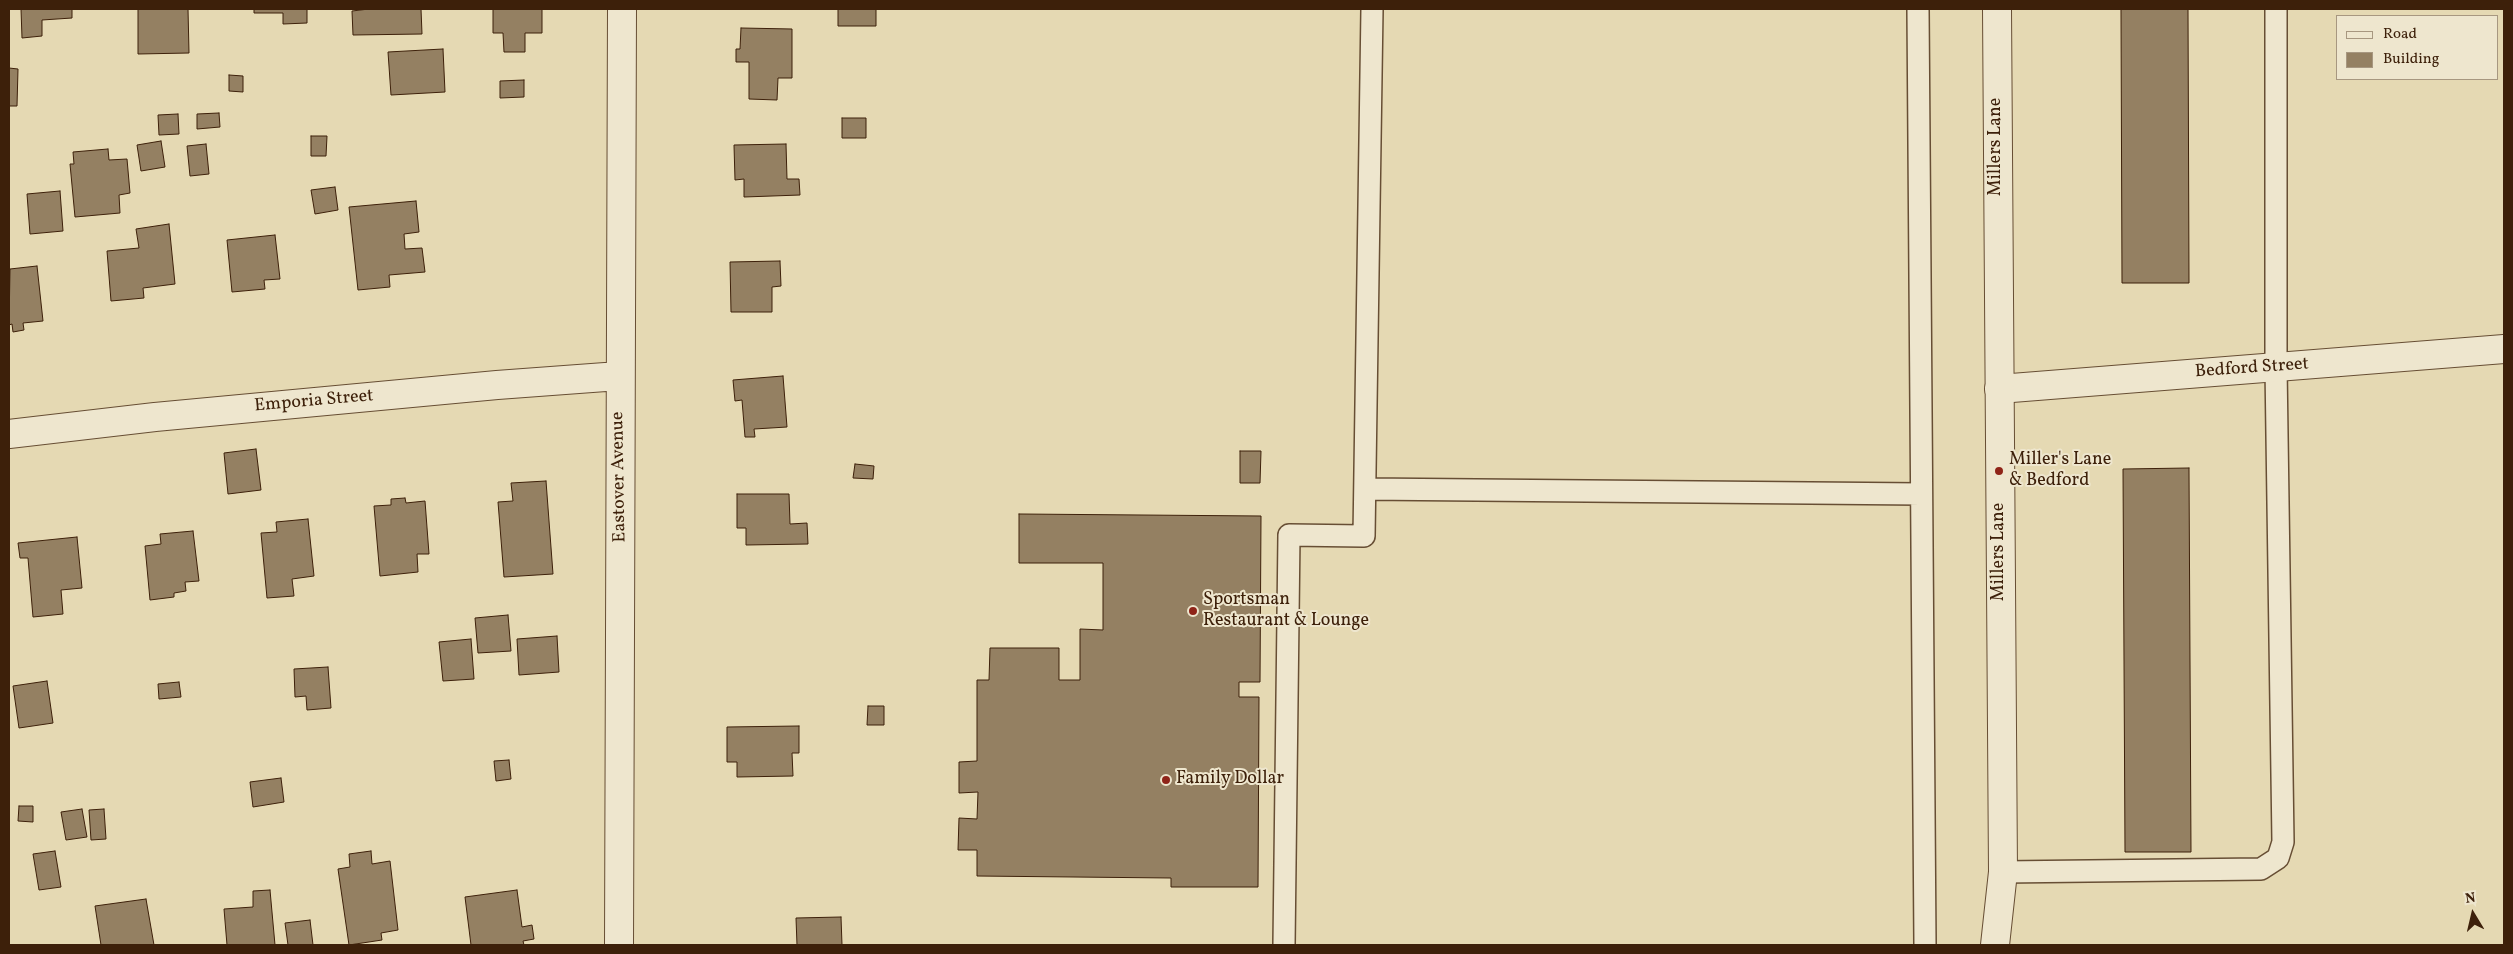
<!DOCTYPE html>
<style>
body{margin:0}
#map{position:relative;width:2513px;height:954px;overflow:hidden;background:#e5d9b3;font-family:Vollkorn,serif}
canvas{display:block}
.frame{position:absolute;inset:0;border:10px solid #3d200a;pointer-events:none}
.legend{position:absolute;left:2336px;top:15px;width:162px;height:65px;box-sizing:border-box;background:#eee6ce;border:1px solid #a79780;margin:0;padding:6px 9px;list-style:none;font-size:15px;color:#3d200a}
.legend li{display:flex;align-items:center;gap:10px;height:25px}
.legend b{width:25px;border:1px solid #a79780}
.north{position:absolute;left:2448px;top:889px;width:50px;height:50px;-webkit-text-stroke:4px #eee6ce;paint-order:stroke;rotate:351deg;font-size:14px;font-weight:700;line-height:20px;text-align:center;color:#3d200a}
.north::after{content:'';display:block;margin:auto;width:18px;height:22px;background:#3d200a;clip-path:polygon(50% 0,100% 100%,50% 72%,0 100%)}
</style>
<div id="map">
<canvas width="2513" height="954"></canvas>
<div class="frame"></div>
<ul class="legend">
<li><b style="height:6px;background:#eee6ce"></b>Road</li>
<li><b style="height:14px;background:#948062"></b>Building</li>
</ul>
<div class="north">N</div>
</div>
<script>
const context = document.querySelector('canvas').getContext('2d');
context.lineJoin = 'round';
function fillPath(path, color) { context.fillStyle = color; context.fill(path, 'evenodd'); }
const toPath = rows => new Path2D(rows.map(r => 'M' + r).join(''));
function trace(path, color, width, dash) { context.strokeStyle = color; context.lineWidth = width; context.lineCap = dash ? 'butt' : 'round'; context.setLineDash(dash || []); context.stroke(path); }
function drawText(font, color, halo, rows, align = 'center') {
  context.font = font + ' Vollkorn,serif'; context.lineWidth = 4; context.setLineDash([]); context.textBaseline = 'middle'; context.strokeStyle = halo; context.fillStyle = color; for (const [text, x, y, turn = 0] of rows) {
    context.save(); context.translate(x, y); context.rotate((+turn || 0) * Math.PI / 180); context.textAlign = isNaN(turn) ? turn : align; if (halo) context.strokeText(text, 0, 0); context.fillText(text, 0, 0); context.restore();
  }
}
const building = toPath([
 [21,9,72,9,72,18,42,20,42,36,22,38,21,9],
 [138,9,188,9,189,53,138,54,138,9],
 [254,9,307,9,307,23,283,24,283,13,254,13,254,9],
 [369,9,421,9,422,34,353,35,352,11,369,9],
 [493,9,542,9,542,33,525,33,525,52,504,52,503,33,493,33,493,9],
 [838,9,876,9,876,26,838,26,838,9],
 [2121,9,2188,9,2189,283,2122,283,2121,9],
 [741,28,792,29,792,78,778,78,777,100,749,99,749,62,736,62,736,49,740,49,741,28],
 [443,49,445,92,391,95,388,52,443,49],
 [9,68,18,69,17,106,9,106,9,68],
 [229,75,243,76,243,92,229,91,229,75],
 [524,80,524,97,500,98,500,81,524,80],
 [219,113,220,127,197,129,197,114,219,113],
 [178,114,179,134,159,135,158,115,178,114],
 [842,118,866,118,866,138,842,138,842,118],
 [311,136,327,136,326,156,311,156,311,136],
 [161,141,165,167,141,171,137,145,161,141],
 [206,144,209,174,190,176,187,146,206,144],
 [786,144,787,179,799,179,800,195,744,197,744,179,735,180,734,145,786,144],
 [108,149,109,160,127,159,130,193,119,195,120,213,75,217,70,164,74,164,73,152,108,149],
 [335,187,338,210,315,214,311,190,335,187],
 [60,191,63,231,30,234,27,194,60,191],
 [416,201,419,232,404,234,405,249,422,248,425,272,389,275,390,287,358,290,349,207,416,201],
 [169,224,175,284,143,288,144,298,111,301,107,251,139,248,136,229,169,224],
 [275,235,280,279,264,280,265,289,232,292,227,240,275,235],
 [780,261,781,286,772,287,772,312,731,312,730,262,780,261],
 [37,266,43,321,23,323,24,330,13,332,12,324,9,325,10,269,37,266],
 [783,376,787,427,754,429,755,437,745,437,742,400,735,401,733,380,783,376],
 [256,449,261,490,228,494,224,453,256,449],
 [1240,451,1261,451,1260,483,1240,483,1240,451],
 [855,464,874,466,873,479,853,478,855,464],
 [2189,468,2191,852,2125,852,2123,469,2189,468],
 [546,481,553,574,504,577,498,502,513,501,511,483,546,481],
 [737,494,789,494,790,524,807,523,808,544,746,545,746,528,737,528,737,494],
 [405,498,406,503,425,501,429,554,417,554,418,572,380,576,374,506,391,505,391,499,405,498],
 [1019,514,1261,516,1260,682,1239,682,1239,697,1259,697,1258,887,1171,887,1171,878,977,876,977,850,958,850,959,818,977,819,978,792,959,793,959,762,977,761,977,680,989,680,990,648,1059,648,1059,680,1080,680,1080,629,1103,630,1103,563,1019,563,1019,514],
 [308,519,314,576,292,579,294,596,267,598,261,533,277,532,276,522,308,519],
 [193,531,199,581,185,582,186,591,174,593,174,597,150,600,145,546,161,544,160,534,193,531],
 [77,537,82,588,61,590,63,614,33,617,28,558,20,558,18,543,77,537],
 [508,615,511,651,478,653,475,618,508,615],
 [557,636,559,672,519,675,517,639,557,636],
 [471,639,474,679,443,681,439,642,471,639],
 [328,667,331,708,307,710,306,696,295,697,294,669,328,667],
 [47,681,53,723,19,728,13,686,47,681],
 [179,682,181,697,159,699,158,684,179,682],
 [868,706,884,706,884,725,867,725,868,706],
 [799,726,799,753,792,753,793,776,737,777,737,762,727,762,727,727,799,726],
 [509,760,511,779,496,781,494,761,509,760],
 [281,778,284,802,253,807,250,782,281,778],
 [19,806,33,806,33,822,18,821,19,806],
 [82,809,87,837,66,840,61,812,82,809],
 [104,809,106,839,91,840,89,810,104,809],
 [55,851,61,887,39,890,33,854,55,851],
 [371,851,372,864,390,861,398,930,381,933,382,940,349,945,338,869,350,867,349,854,371,851],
 [270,890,275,945,227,945,224,909,253,907,253,891,270,890],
 [517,890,522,927,532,925,534,939,523,941,524,945,471,945,465,897,517,890],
 [146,899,154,945,101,945,95,906,146,899],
 [841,917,842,945,797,945,796,918,841,917],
 [310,920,313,945,288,945,285,923,310,920]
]);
fillPath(building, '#948062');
trace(building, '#3d200a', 1);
const service = toPath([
 [1918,9,1925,945],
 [1365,489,1921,494],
 [2003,872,2261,869,2278,858,2283,842,2276,367,2276,9],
 [1284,945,1289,535,1364,536,1372,9]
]);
const minor = toPath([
 [1999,389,2504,349],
 [9,434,155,417,497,385,619,376],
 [619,945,622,9]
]);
const tertiary = toPath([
 [1995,945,2003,872,1997,9]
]);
trace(service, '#674e34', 24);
trace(minor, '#674e34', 30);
trace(tertiary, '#674e34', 30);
trace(service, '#eee6ce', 21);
trace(minor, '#eee6ce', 28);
trace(tertiary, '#eee6ce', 28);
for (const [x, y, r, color] of [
 [1999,471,5,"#8f2418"],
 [1193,611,5,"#8f2418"],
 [1166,780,5,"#8f2418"]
]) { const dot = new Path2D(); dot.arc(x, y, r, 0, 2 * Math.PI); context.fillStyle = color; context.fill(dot); trace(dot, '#eee6ce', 2); }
drawText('18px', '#3d200a', '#eee6ce', [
 ["Millers Lane",1997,147,-90],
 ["Bedford Street",2252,369,-4],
 ["Emporia Street",314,402,-5],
 ["Eastover Avenue",620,477,-91],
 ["Millers Lane",2000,552,-90]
]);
drawText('18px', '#3d200a', '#eee6ce', [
 ["Miller's Lane",2009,461],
 ["& Bedford",2009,482],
 ["Sportsman",1203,601],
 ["Restaurant & Lounge",1203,622],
 ["Family Dollar",1176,780]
], 'left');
</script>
